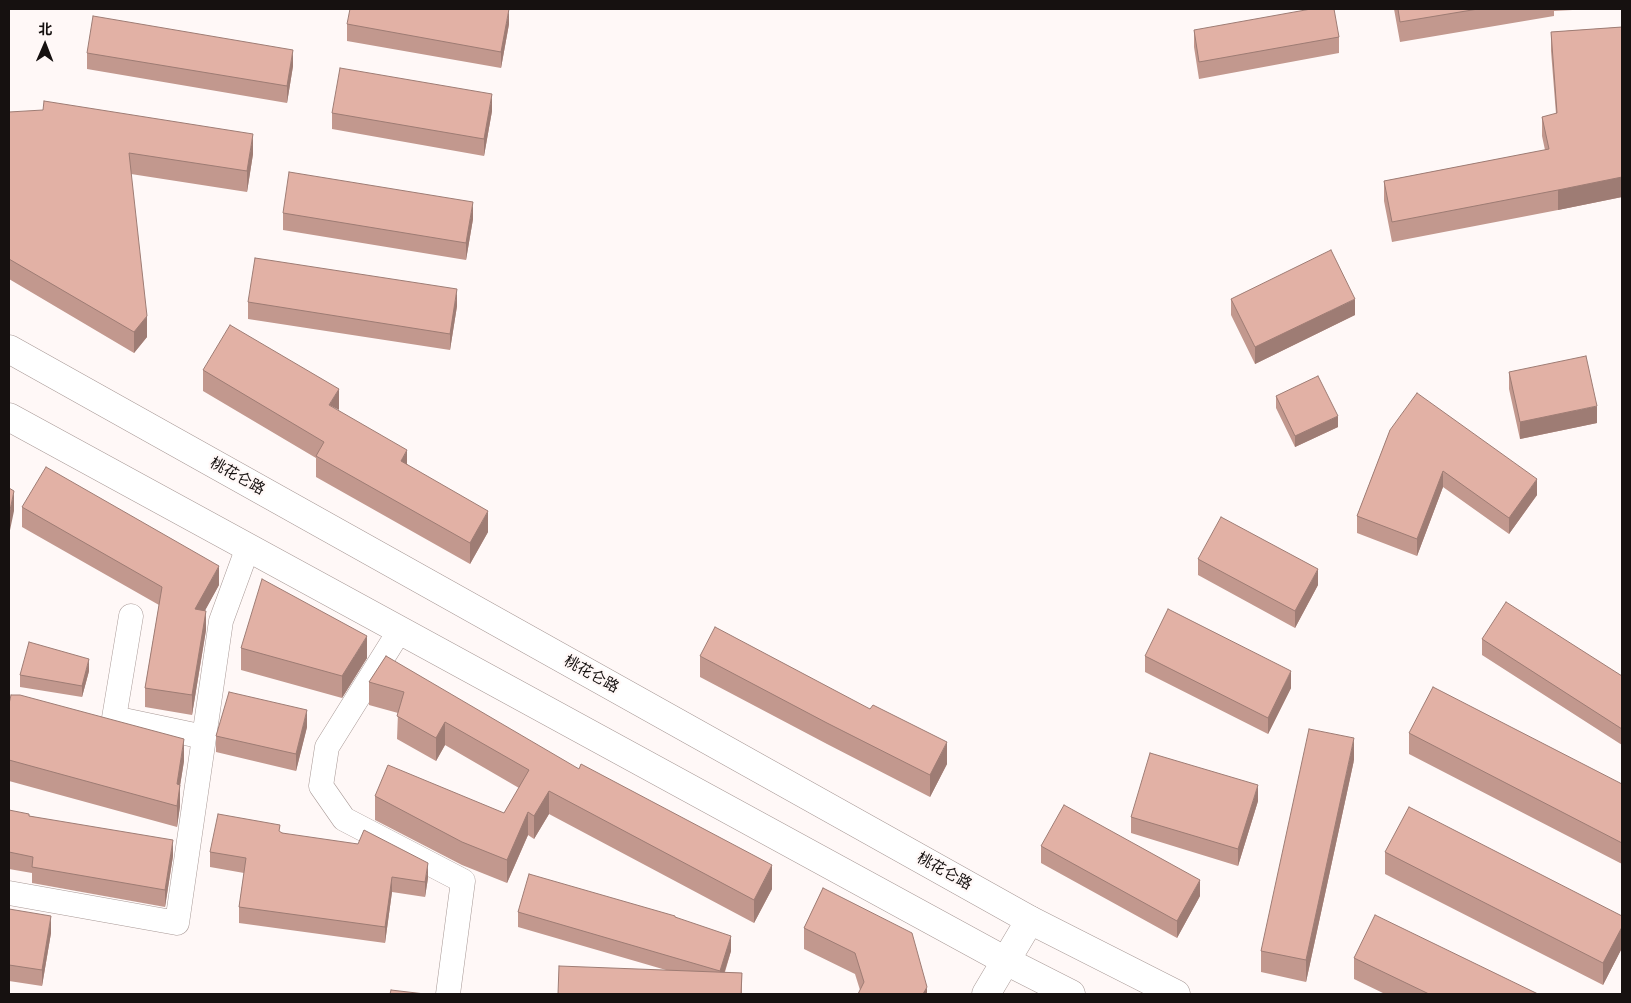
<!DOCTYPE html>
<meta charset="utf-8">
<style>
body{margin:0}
#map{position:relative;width:1631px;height:1003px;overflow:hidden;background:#fff8f7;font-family:"Nunito Sans","Noto Sans SC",sans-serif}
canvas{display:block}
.frame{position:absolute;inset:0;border:10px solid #161110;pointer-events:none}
.north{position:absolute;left:20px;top:20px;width:50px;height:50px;-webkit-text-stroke:4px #fff8f7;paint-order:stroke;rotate:1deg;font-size:14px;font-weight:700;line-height:20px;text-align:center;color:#161110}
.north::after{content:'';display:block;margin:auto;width:18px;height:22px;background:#161110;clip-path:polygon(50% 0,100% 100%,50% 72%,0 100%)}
</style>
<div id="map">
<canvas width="1631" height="1003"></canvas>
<div class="frame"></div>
<div class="north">北</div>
</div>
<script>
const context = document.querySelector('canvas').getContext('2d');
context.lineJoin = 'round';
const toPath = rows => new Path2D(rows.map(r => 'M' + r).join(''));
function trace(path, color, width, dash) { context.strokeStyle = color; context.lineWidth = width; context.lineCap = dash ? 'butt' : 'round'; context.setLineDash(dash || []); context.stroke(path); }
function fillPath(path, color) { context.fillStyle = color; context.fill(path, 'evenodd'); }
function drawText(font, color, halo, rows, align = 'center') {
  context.font = font + ' "Nunito Sans","Noto Sans SC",sans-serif'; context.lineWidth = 4.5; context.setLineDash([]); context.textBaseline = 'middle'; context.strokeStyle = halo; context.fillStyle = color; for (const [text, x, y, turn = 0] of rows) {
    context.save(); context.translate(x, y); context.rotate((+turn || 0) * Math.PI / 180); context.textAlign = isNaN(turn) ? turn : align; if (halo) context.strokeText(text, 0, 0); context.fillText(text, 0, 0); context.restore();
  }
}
const minor = toPath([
 [131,616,114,718,204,737],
 [400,630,327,747,321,786,344,819,463,881,448,994],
 [9,893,177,923,221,621,248,547]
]);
const tertiary = toPath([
 [986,994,1030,920]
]);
const secondary = toPath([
 [9,349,1030,920,1176,994],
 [9,417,1006,961,1071,994]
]);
trace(minor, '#a89996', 25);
trace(tertiary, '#a89996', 29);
trace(secondary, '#a89996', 29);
trace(minor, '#fff', 24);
trace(tertiary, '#fff', 28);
trace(secondary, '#fff', 28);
fillPath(toPath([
 [1394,9,1591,9,1554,11,1554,16,1400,42],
 [347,24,509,24,501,68,347,41],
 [1622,27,1622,197,1558,210,1392,242,1384,201,1384,181,1545,150,1542,136,1542,117,1556,114,1551,51,1551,32],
 [1194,30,1339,37,1339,53,1199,79,1194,47],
 [87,53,293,66,287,103,87,69],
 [492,111,484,156,332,129,332,113],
 [9,112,253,154,247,192,131,174,147,337,134,353,9,279],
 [283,213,473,219,466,260,283,230],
 [1231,299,1355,315,1255,364,1231,315],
 [248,302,457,306,450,350,248,319],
 [203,370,339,411,407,464,488,532,470,564,316,477,316,458,203,391],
 [1509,372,1597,423,1520,439,1509,389],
 [1276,396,1338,427,1295,447,1276,408],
 [1390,430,1537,495,1509,534,1443,487,1417,556,1357,533,1357,516],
 [22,507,219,585,205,610,206,630,192,715,145,707,145,688,159,605,22,527],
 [1198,559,1318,585,1295,628,1198,575],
 [1482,639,1622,676,1622,745,1482,655],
 [241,648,367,658,342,698,241,670],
 [386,656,772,889,754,923,549,814,534,839,528,835,507,883,462,865,375,820,375,796,504,813,519,788,445,745,436,761,397,739,398,713,369,705,369,682],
 [700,656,947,764,930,797,827,744,700,677],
 [1145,656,1291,688,1268,734,1145,672],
 [89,671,82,697,20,687,20,675],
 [9,704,184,761,180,785,180,806,177,827,9,781],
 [307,727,296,771,216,752,216,736],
 [1409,733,1622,784,1622,864,1409,754],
 [1354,760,1306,982,1261,972,1261,951],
 [1258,801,1238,866,1131,833,1131,817],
 [9,810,173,856,165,907,32,883,32,873,9,869],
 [280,832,428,878,425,897,392,892,385,943,239,923,239,907,244,873,210,867,210,852],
 [1041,846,1200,896,1177,938,1041,863],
 [1385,852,1622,916,1622,948,1603,985,1385,874],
 [823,888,927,994,860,990,855,974,804,949,804,928],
 [9,909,51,933,42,986,9,981],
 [518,912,675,917,731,951,725,972,742,973,742,994,558,994,666,970,518,927],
 [1354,958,1538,994,1385,994,1354,979]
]), '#c2988e');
fillPath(toPath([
 [509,9,509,24,501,68,501,52],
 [293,50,293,66,287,103,287,86],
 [492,94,492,111,484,156,484,139],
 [253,134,253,154,247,192,247,171],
 [1622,177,1622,197,1558,210,1558,190],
 [473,202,473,219,466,260,466,243],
 [457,289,457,306,450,350,450,334],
 [1355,299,1355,315,1255,364,1255,347],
 [147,316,147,337,134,353,134,332],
 [339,389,339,410,329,405],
 [1597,406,1597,423,1520,439,1520,422],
 [1338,416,1338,427,1295,447,1295,436],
 [407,450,407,471,401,461],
 [1443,471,1443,487,1417,556,1417,539],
 [1537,479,1537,495,1509,534,1509,518],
 [14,491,14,511,9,535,9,515],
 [488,511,488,532,470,564,470,543],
 [219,566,219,585,195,629,195,609],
 [1318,569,1318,585,1295,628,1295,611],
 [206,611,206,630,192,715,192,695],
 [367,636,367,658,342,698,342,676],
 [89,659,89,671,82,697,82,686],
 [1291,671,1291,688,1268,734,1268,718],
 [307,710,307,727,296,771,296,754],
 [445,722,445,745,436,761,436,738],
 [1354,738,1354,760,1306,982,1306,960],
 [184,739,184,761,177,805,177,784],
 [947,742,947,764,930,797,930,775],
 [180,785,180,806,177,827,177,806],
 [1258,785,1258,801,1238,866,1238,849],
 [549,791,549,814,534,839,534,816],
 [528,812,528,835,507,883,507,860],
 [173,840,173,856,165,907,165,890],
 [428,863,428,878,425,897,425,882],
 [772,865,772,889,754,923,754,900],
 [392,877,392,892,385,943,385,927],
 [1200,880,1200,896,1177,938,1177,921],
 [51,916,51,933,42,986,42,970],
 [1622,927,1622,948,1603,985,1603,963],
 [731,936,731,951,720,986,720,971],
 [927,987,927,994,923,994]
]), '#9e7c74');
const building = toPath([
 [350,9,509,9,501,52,347,24,350,9],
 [1311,9,1334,9,1339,37,1199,62,1194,30,1311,9],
 [1398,9,1478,9,1400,22,1398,9],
 [93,16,293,50,287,86,87,53,93,16],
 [1622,27,1622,177,1558,190,1392,222,1384,181,1549,149,1542,117,1557,113,1551,32,1622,27],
 [340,68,492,94,484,139,332,113,340,68],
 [44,101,253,134,247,171,129,153,147,316,134,332,9,259,9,112,43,110,44,101],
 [289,172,473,202,466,243,283,213,289,172],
 [1331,250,1355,299,1255,347,1231,299,1331,250],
 [255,258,457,289,450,334,248,302,255,258],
 [230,325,339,389,329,405,407,450,401,461,488,511,470,543,316,456,324,442,203,370,230,325],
 [1586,356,1597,406,1520,422,1509,372,1586,356],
 [1318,376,1338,416,1295,436,1276,396,1318,376],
 [1417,393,1537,479,1509,518,1443,471,1417,539,1357,516,1390,430,1417,393],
 [46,467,219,566,195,609,206,611,192,695,145,688,162,587,22,507,46,467],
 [9,488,14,491,9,515,9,488],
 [1221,517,1318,569,1295,611,1198,559,1221,517],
 [262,579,367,636,342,676,241,648,262,579],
 [1506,602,1622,676,1622,729,1482,639,1506,602],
 [1168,609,1291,671,1268,718,1145,656,1168,609],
 [715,627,870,709,873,705,947,742,930,775,827,723,700,656,715,627],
 [29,642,89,659,82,686,20,675,29,642],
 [386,656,579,769,581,764,772,865,754,900,549,791,534,816,528,812,507,860,462,842,375,796,388,765,504,813,529,770,445,722,436,738,397,716,404,692,369,682,386,656],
 [1433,687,1622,784,1622,843,1409,733,1433,687],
 [229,692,307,710,296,754,216,736,229,692],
 [11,695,20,695,184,739,177,784,180,785,177,806,9,760,9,704,11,695],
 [1309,729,1354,738,1306,960,1261,951,1309,729],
 [1150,753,1258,785,1238,849,1131,817,1150,753],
 [1064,805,1200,880,1177,921,1041,846,1064,805],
 [1409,807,1622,916,1622,927,1603,963,1385,852,1409,807],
 [9,810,29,814,29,816,173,840,165,890,32,867,33,857,9,852,9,810],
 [218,814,280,825,279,831,282,833,358,844,364,830,428,863,425,882,392,877,385,927,239,907,246,858,210,852,218,814],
 [529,874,675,916,675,917,731,936,720,971,518,912,529,874],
 [823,888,912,933,927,987,923,994,858,994,864,982,855,953,804,928,823,888],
 [9,909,51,916,42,970,9,965,9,909],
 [1375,915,1538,994,1429,994,1354,958,1375,915],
 [559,966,742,973,741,994,558,994,559,966],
 [391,990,425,994,390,994,391,990]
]);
fillPath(building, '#e2b1a5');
trace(building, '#9e7c74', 1);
drawText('15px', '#161110', '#fff8f7', [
 ["桃花仑路",237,477,29],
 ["桃花仑路",591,675,29],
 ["桃花仑路",944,872,29]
]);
</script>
